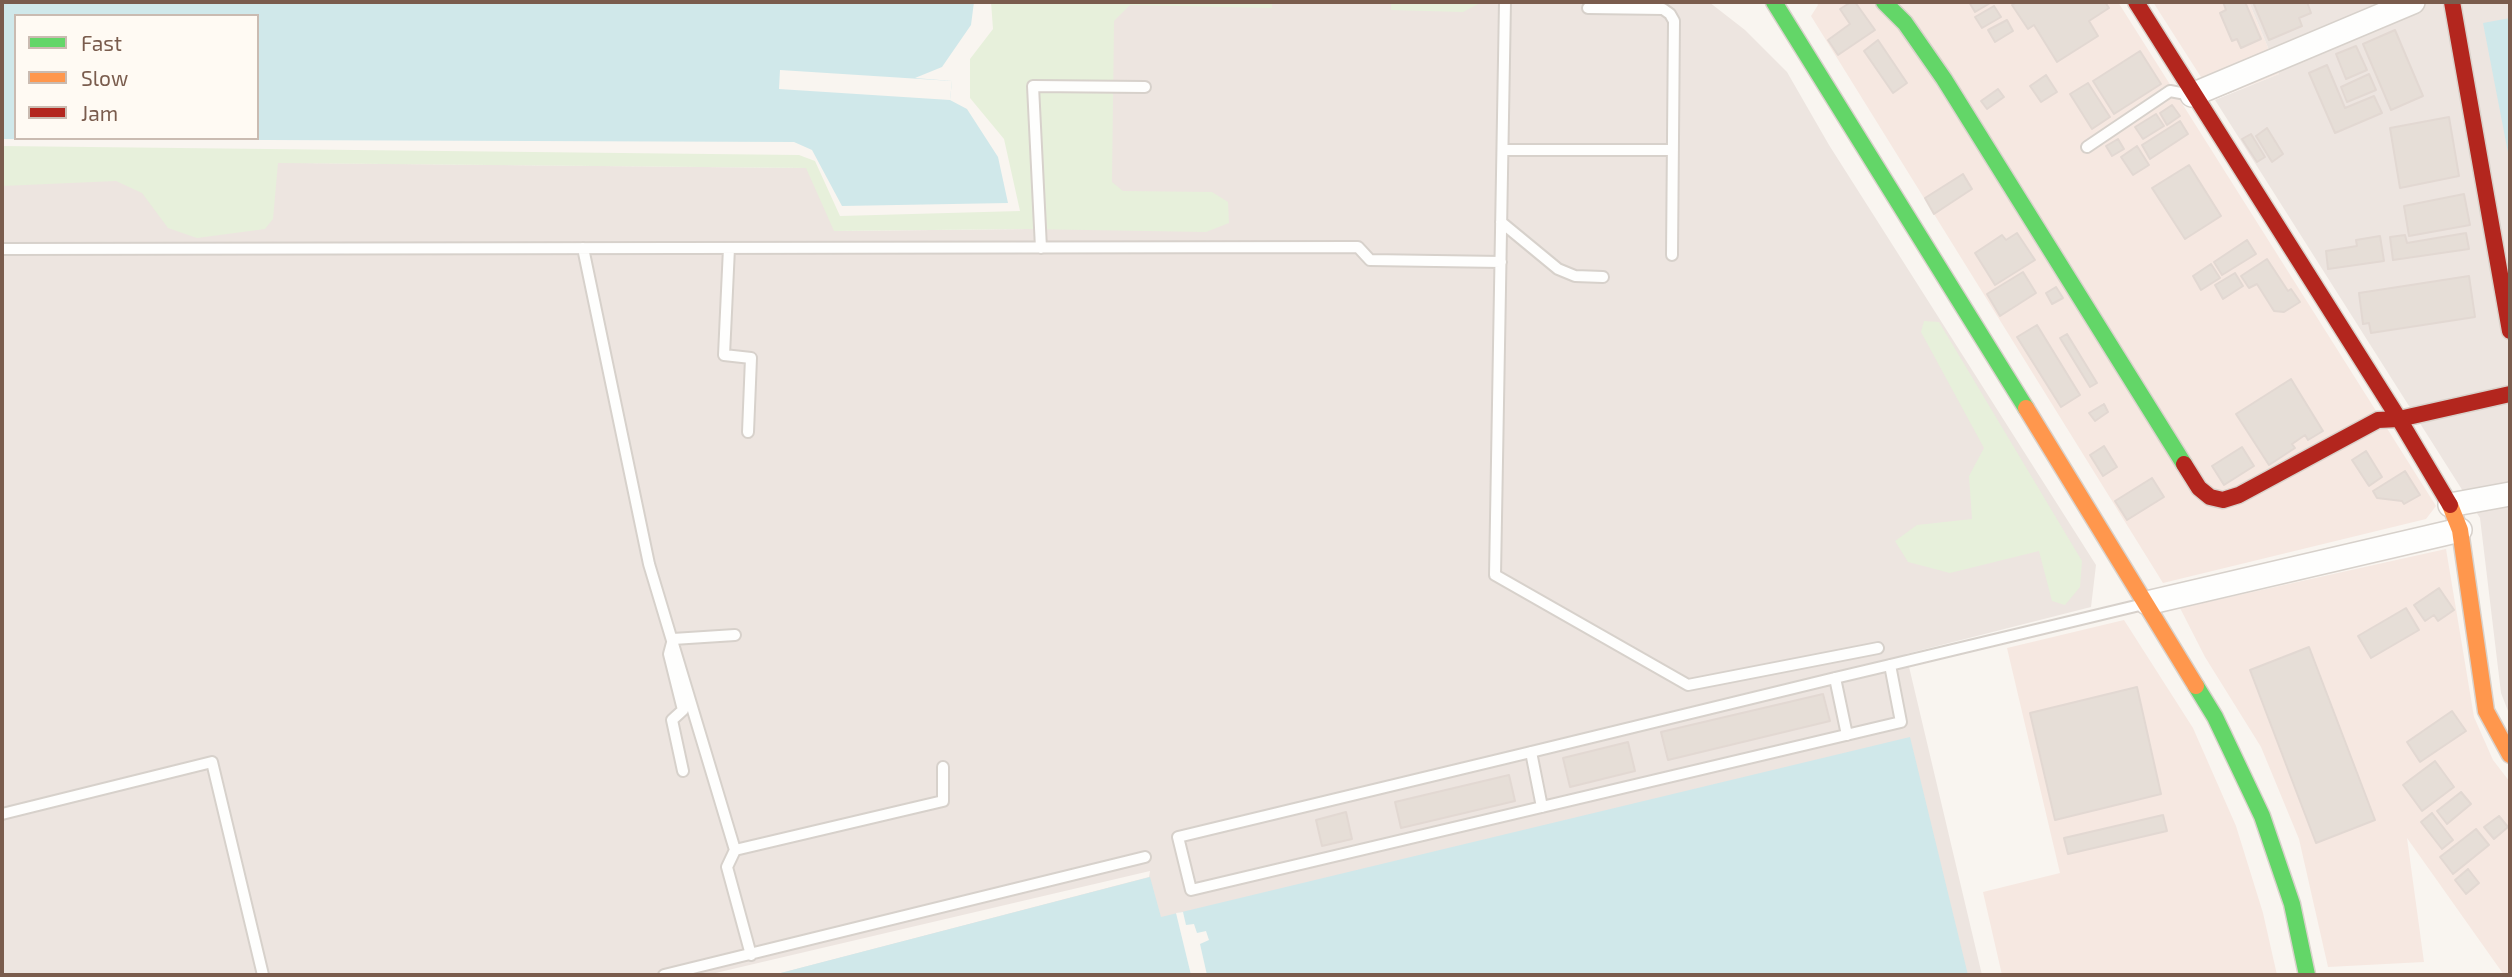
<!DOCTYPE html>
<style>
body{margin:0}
#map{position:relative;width:2512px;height:977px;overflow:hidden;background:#f9f5f0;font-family:"Exo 2",sans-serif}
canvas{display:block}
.frame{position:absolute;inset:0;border:4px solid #7a5c4d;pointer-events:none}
.legend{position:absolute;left:14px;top:14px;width:245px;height:126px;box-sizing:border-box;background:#fffaf3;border:2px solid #cabbb1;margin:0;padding:9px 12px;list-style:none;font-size:21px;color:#7a5c4d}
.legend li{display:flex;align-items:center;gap:14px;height:35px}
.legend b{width:35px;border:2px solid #cabbb1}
</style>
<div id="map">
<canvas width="2512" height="977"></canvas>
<div class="frame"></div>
<ul class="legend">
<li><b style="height:9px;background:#63d668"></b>Fast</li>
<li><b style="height:9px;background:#ff974d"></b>Slow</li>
<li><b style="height:9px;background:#b3261e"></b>Jam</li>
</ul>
</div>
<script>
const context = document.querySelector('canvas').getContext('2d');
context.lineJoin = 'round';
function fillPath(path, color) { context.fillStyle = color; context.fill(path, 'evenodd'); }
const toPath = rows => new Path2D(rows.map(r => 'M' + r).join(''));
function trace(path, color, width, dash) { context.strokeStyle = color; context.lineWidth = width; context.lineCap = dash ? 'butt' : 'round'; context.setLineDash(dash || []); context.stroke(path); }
fillPath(toPath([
 [1816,2,2118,2,2436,506,2426,519,2163,583,1811,16,1818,5],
 [2153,2,2249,2,2279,74,2215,99],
 [2446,549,2474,717,2493,760,2510,782,2510,975,2504,975,2407,838,2424,962,2328,967,2299,839,2261,747,2205,657,2180,608],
 [2124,620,2193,728,2236,826,2263,913,2277,975,2002,975,1983,892,2060,873,2007,648]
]), '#f6e8e1');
fillPath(toPath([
 [994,2,1709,2,1745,30,1787,72,1829,145,2096,565,2091,607,1906,654,1982,975,773,975,1149,877,1150,871,707,975,2,975,2,160,807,168,835,231,1027,229],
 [2249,2,2510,2,2510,716,2501,693,2480,518,2215,100,2279,74]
]), '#ede5e0');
fillPath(toPath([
 [991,2,1272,2,1272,8,1130,5,1114,21,1112,182,1123,191,1212,192,1228,202,1229,223,1206,232,1027,229,834,231,806,168,278,163,273,219,265,229,197,238,168,228,142,193,116,181,2,186,2,146,799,155,815,161,840,216,1020,211,1004,139,970,98,970,59,993,29],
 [1391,2,1482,2,1463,12,1391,10],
 [1924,321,1939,322,2082,561,2080,587,2065,605,2052,601,2039,551,1950,573,1908,562,1895,541,1917,525,1972,519,1969,476,1984,448,1921,332]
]), '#e7f0db');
fillPath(toPath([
 [2,2,974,2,971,25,942,67,915,78,952,81,950,100,967,109,998,157,1008,203,842,206,812,150,794,142,2,139],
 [16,16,257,16,257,138,16,138],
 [2510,18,2510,163,2483,23],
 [1910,737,1968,975,773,975,1150,877,1161,917]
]), '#d0e8ea');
fillPath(toPath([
 [780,70,952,81,950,100,779,89],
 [1183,912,1186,925,1194,924,1197,933,1206,931,1209,940,1200,944,1207,975,1191,975,1176,913]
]), '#f9f5f0');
const building = toPath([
 [1851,2,1855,2,1875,30,1838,55,1828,40,1850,24,1840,9,1851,2],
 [1969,2,1992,2,1975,12,1969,2],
 [2017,2,2105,2,2109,8,2089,21,2098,36,2057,62,2034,25,2028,29,2012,5,2017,2],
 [2223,2,2245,2,2261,39,2241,48,2237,39,2232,41,2220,13,2226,10,2223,2],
 [2253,2,2307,2,2311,13,2299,18,2302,26,2269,40,2253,2],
 [1994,6,2001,17,1982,28,1975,17,1994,6],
 [2007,20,2013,31,1995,42,1988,30,2007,20],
 [2395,30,2423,96,2391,110,2363,44,2395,30],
 [1878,40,1907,83,1893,93,1864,51,1878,40],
 [2356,46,2367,70,2346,79,2336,54,2356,46],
 [2140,51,2161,84,2114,114,2093,81,2140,51],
 [2327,65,2345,108,2374,96,2382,113,2335,133,2309,73,2327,65],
 [2369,74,2376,90,2347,102,2341,87,2369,74],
 [2046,75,2057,92,2041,102,2030,86,2046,75],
 [2088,83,2110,117,2092,129,2070,94,2088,83],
 [1998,89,2004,97,1987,109,1981,101,1998,89],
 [2172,105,2180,116,2167,125,2160,113,2172,105],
 [2156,114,2164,126,2143,139,2135,127,2156,114],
 [2449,117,2459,176,2400,188,2390,128,2449,117],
 [2180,121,2188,134,2150,159,2142,145,2180,121],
 [2267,128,2283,154,2272,162,2256,136,2267,128],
 [2251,134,2265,157,2257,162,2242,139,2251,134],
 [2118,139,2124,149,2112,156,2106,146,2118,139],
 [2137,146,2149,165,2133,175,2121,157,2137,146],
 [2189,165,2221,216,2185,239,2152,188,2189,165],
 [1963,174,1972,189,1934,214,1925,198,1963,174],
 [2464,194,2470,225,2409,236,2404,206,2464,194],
 [2017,233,2035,260,1995,285,1975,253,2002,235,2006,240,2017,233],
 [2466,233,2469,249,2393,260,2390,237,2405,235,2407,243,2466,233],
 [2380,236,2384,261,2328,269,2326,251,2357,246,2356,240,2380,236],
 [2247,240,2256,254,2222,275,2214,262,2247,240],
 [2267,259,2288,291,2291,289,2300,302,2284,312,2274,311,2257,284,2249,288,2241,276,2267,259],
 [2211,264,2220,278,2201,290,2193,276,2211,264],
 [2023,272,2036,293,2000,316,1987,294,2023,272],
 [2235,273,2243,286,2223,299,2215,285,2235,273],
 [2469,276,2475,317,2371,333,2369,323,2363,324,2359,293,2469,276],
 [2056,287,2063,298,2052,304,2046,293,2056,287],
 [2037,325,2080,395,2061,407,2017,337,2037,325],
 [2067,334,2097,383,2090,387,2060,338,2067,334],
 [2291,379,2323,431,2308,440,2305,435,2292,444,2295,448,2269,465,2236,414,2291,379],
 [2104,404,2108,412,2095,421,2089,413,2104,404],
 [2104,446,2117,467,2103,476,2090,455,2104,446],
 [2242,447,2254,466,2224,485,2212,466,2242,447],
 [2366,451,2382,477,2369,486,2352,460,2366,451],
 [2405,471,2420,495,2404,504,2402,501,2377,498,2373,491,2405,471],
 [2152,478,2164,497,2127,520,2115,501,2152,478],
 [2439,588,2454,610,2438,621,2434,615,2425,621,2414,605,2439,588],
 [2406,608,2419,630,2371,658,2358,636,2406,608],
 [2309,647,2375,820,2316,843,2250,670,2309,647],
 [2137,687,2161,794,2055,820,2030,713,2137,687],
 [1823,694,1830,721,1668,760,1661,732,1823,694],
 [2452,711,2466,731,2420,762,2407,742,2452,711],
 [1628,742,1635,771,1570,787,1563,758,1628,742],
 [2435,761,2454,787,2422,811,2403,785,2435,761],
 [1509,775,1515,801,1401,828,1395,802,1509,775],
 [2461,792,2471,804,2447,824,2437,811,2461,792],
 [1346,812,1352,839,1322,846,1316,820,1346,812],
 [2432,813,2453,840,2442,849,2421,822,2432,813],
 [2163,815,2167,831,2068,854,2064,838,2163,815],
 [2499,816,2508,827,2494,839,2484,827,2499,816],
 [2476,829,2489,845,2453,874,2440,857,2476,829],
 [2468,869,2479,883,2466,894,2455,880,2468,869]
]);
fillPath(building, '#e6ded7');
trace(building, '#e2d8d2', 2);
const lane = toPath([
 [1505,2,1495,575,1688,685,1878,648],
 [1588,8,1663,9,1670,14,1674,21,1672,255],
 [2087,147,2170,91,2186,94],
 [1503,150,1673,150],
 [1501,222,1558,269,1575,276,1603,277],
 [583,248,649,564,735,850,943,801,943,767],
 [729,248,724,355,751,358,748,432],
 [1041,248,1033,86,1145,87],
 [2,249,1358,247,1370,260,1501,262],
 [1890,665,1901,722,1191,890,1178,837,1531,752,1835,678,1890,665,2144,604],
 [1835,678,1847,735],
 [1531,752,1542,807],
 [683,771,672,720,683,710,669,654,673,639,735,635],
 [2,814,212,762,263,975],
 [735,850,727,867,751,955],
 [664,975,1145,857]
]);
const street = toPath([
 [2192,95,2413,2],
 [2450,505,2510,494],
 [2147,603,2460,530]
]);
const fast = toPath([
 [1774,2,2026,408],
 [1884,2,1905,23,1944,79,2184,464],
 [2196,686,2215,717,2262,816,2292,904,2307,975]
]);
const slow = toPath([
 [2026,408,2196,686],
 [2450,505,2460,530,2486,711,2510,755]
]);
const jam = toPath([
 [2136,2,2399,419,2450,505],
 [2452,2,2510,331],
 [2184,464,2199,488,2210,497,2223,500,2239,495,2378,420,2399,419,2510,394]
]);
trace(lane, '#d7d1cb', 14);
trace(street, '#d7d1cb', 26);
trace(fast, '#d9d2cb', 19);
trace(slow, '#d9d2cb', 19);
trace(jam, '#d9d2cb', 19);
trace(lane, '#fefefd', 10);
trace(street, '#fefefd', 23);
trace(fast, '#63d668', 16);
trace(slow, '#ff974d', 16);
trace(jam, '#b3261e', 16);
</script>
